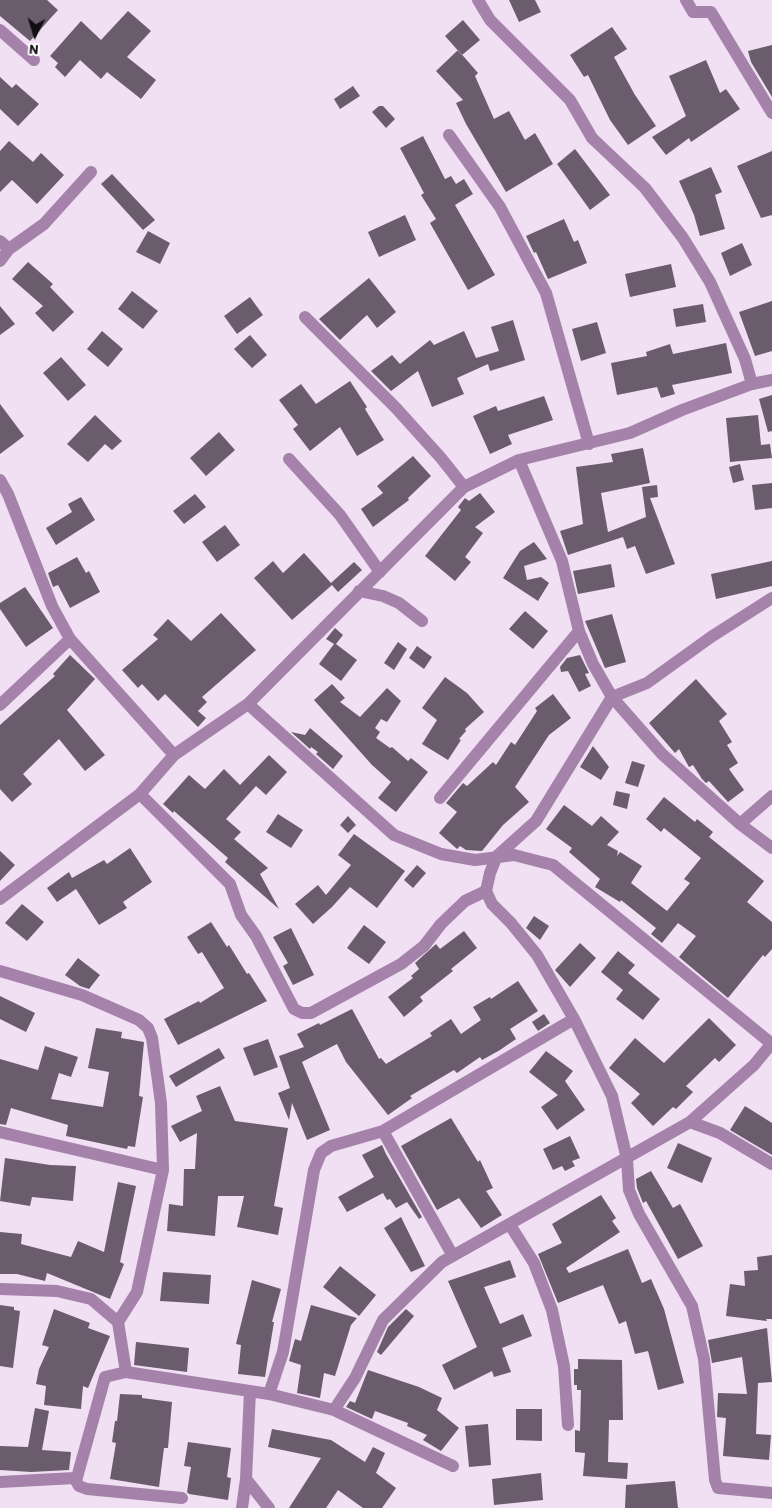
<!DOCTYPE html>
<style>
body{margin:0}
#map{position:relative;width:772px;height:1508px;overflow:hidden;background:#f1dff4;font-family:Barlow,sans-serif}
canvas{display:block}
.north{position:absolute;left:10px;top:10px;width:50px;height:50px;-webkit-text-stroke:4px #fff;paint-order:stroke;rotate:185deg;font-size:14px;font-weight:700;line-height:20px;text-align:center;color:#120c13}
.north::after{content:'';display:block;margin:auto;width:18px;height:22px;background:#120c13;clip-path:polygon(50% 0,100% 100%,50% 72%,0 100%)}
</style>
<div id="map">
<canvas width="772" height="1508"></canvas>
<div class="north">N</div>
</div>
<script>
const context = document.querySelector('canvas').getContext('2d');
context.lineJoin = 'round';
function fillPath(path, color) { context.fillStyle = color; context.fill(path, 'evenodd'); }
const toPath = rows => new Path2D(rows.map(r => 'M' + r).join(''));
function trace(path, color, width, dash) { context.strokeStyle = color; context.lineWidth = width; context.lineCap = dash ? 'butt' : 'round'; context.setLineDash(dash || []); context.stroke(path); }
fillPath(toPath([
 [0,0,47,0,58,10,30,41,0,16],
 [509,0,535,0,541,12,519,22],
 [128,11,151,31,127,57,156,80,141,99,107,72,101,79,80,60,65,77,55,67,58,63,50,56,81,21,101,40],
 [463,20,480,40,462,55,445,36],
 [612,27,627,49,614,57,635,95,656,126,628,145,610,120,588,75,584,77,570,55],
 [772,45,772,97,751,62,748,51],
 [458,50,478,73,475,76,494,119,509,111,525,140,535,133,553,164,506,192,466,124,456,103,463,100,436,71],
 [706,60,720,93,726,89,740,109,691,142,689,138,666,155,652,137,686,116,669,76],
 [0,77,12,88,16,84,39,104,18,126,0,109],
 [353,86,360,96,340,109,334,99],
 [379,106,383,106,395,119,386,128,372,112],
 [423,136,445,179,451,176,456,184,464,179,473,194,455,205,495,275,468,290,430,223,436,219,421,195,424,193,400,148],
 [9,141,33,162,41,153,64,175,37,204,12,180,0,192,0,151],
 [575,149,610,195,590,210,557,164],
 [772,151,772,215,761,218,737,166],
 [711,167,722,192,715,195,725,229,700,236,694,215,679,181],
 [112,174,155,220,143,230,101,184],
 [405,215,416,240,379,257,368,232],
 [564,219,574,242,578,240,587,263,548,279,536,252,534,253,526,236],
 [148,231,170,243,160,264,136,252],
 [742,243,752,265,730,276,721,253],
 [28,262,53,284,50,287,74,312,53,332,35,313,43,306,12,279],
 [671,264,676,287,630,297,625,274],
 [369,278,396,312,377,328,367,315,340,340,319,319],
 [132,291,158,311,143,329,118,309],
 [250,297,263,315,237,334,224,316],
 [772,301,772,351,755,356,739,312],
 [703,304,706,322,676,327,673,309],
 [0,306,15,324,0,335],
 [513,320,525,360,490,371,488,364,457,378,464,394,432,407,418,371,391,391,371,371,392,355,400,364,430,340,434,345,464,331,476,358,499,351,491,327],
 [597,322,606,353,581,361,572,329],
 [102,331,123,349,108,367,87,349],
 [250,335,267,355,252,368,234,349],
 [726,343,732,373,672,385,675,394,661,398,657,387,617,395,611,363,647,356,646,352,670,344,673,354],
 [61,357,86,385,68,401,43,373],
 [350,381,367,407,365,409,384,440,357,456,340,427,310,451,293,429,298,425,279,400,301,384,316,404],
 [772,395,772,431,768,432,759,399],
 [544,396,553,420,508,435,512,444,490,454,473,416,496,406,498,411],
 [0,404,24,436,0,454],
 [95,415,122,441,112,450,105,444,88,462,67,444],
 [758,415,761,445,770,444,772,458,730,462,726,418],
 [219,432,235,450,206,476,190,458],
 [643,448,650,483,601,493,608,532,646,517,642,487,657,485,658,497,650,498,675,564,646,574,635,546,627,549,623,537,568,555,560,531,583,524,576,467,613,462,611,454],
 [413,456,431,476,408,498,409,500,373,527,361,509,383,493,377,486],
 [740,464,744,480,733,483,729,467],
 [772,483,772,508,755,510,752,485],
 [480,493,495,512,475,527,483,533,465,557,471,562,455,581,425,556,461,510,458,507,465,498,469,501],
 [195,494,206,507,184,524,173,511],
 [81,497,95,520,56,545,46,528,72,512,68,504],
 [225,525,240,545,217,562,202,542],
 [534,542,547,559,524,566,527,580,541,577,549,583,538,601,503,578,520,551],
 [304,553,331,583,354,562,362,570,338,592,332,585,292,620,254,578,273,561,283,573],
 [77,557,86,573,89,571,100,592,70,608,58,585,53,587,48,573],
 [772,561,772,586,716,599,711,574],
 [611,564,615,587,578,594,573,571],
 [25,587,53,628,26,647,0,609,0,603],
 [525,611,548,631,533,649,509,629],
 [221,613,256,650,202,697,207,702,198,711,206,718,198,727,165,694,158,701,142,684,138,688,122,670,158,639,153,635,168,619,191,641],
 [612,614,626,662,605,668,585,621],
 [335,628,343,635,336,644,357,660,341,681,319,664,334,644,326,639],
 [398,642,407,649,394,670,384,663],
 [417,646,432,657,424,669,409,658],
 [70,655,95,679,67,710,105,755,85,771,59,739,23,774,32,784,12,802,0,789,0,725,55,676,53,674],
 [580,655,589,673,585,674,591,686,579,692,568,671,561,672,560,667,567,658],
 [445,677,467,693,484,712,465,729,466,731,459,739,461,740,448,760,422,744,437,720,422,708],
 [696,679,727,714,719,721,732,742,727,745,738,763,729,769,744,790,728,802,709,781,706,783,702,779,693,765,689,767,679,749,675,753,649,723],
 [332,684,345,698,340,702,360,717,387,688,401,701,387,722,381,719,375,728,380,732,376,738,390,748,392,747,408,761,411,758,428,772,396,812,378,798,391,782,372,765,314,700],
 [553,694,571,718,549,735,515,787,529,802,503,825,482,851,466,850,460,846,457,849,439,833,457,812,446,803,463,783,467,786,493,762,496,765,511,742,515,745,537,711,535,708],
 [310,728,343,756,333,769,316,754,318,752,311,747,310,749,291,732,305,735],
 [593,746,609,767,601,780,580,767],
 [269,755,287,772,266,795,256,786,226,819,241,832,234,839,268,868,260,874,279,909,225,862,228,858,174,811,173,813,163,804,189,775,205,789,224,769,240,785],
 [632,761,645,765,638,787,625,783],
 [616,791,630,794,627,809,613,805],
 [664,797,695,822,697,819,713,832,709,837,764,881,747,902,772,922,772,949,765,957,763,955,728,998,679,957,696,936,678,923,662,943,651,934,656,928,621,900,620,902,595,887,600,879,569,852,572,848,546,829,564,805,592,826,601,816,619,832,607,845,618,851,617,856,620,852,642,866,631,883,667,911,690,883,684,879,701,858,664,828,661,832,646,819],
 [278,814,303,830,291,848,266,832],
 [348,816,356,825,348,833,340,825],
 [354,834,405,871,377,908,350,887,332,907,313,924,295,904,318,885,326,895,351,865,338,855],
 [130,848,152,882,123,902,127,908,99,925,76,889,57,902,47,888,69,872,72,878,104,860,107,864],
 [0,851,15,865,0,881],
 [417,865,426,873,413,888,404,880],
 [22,904,44,922,27,941,5,923],
 [534,916,549,926,540,940,526,928],
 [211,922,227,947,229,945,247,974,249,973,267,1001,178,1045,164,1019,199,1001,200,1003,224,988,202,952,198,954,187,937],
 [364,925,386,942,369,964,347,948],
 [291,928,314,975,293,985,283,966,288,963,273,937],
 [464,931,477,948,451,969,453,971,420,997,423,1001,404,1017,388,997,413,978,411,976,419,969,415,963,436,944,440,949],
 [580,943,596,958,570,987,555,970],
 [618,951,635,965,628,973,660,999,643,1020,616,999,623,990,601,972],
 [78,958,100,975,89,989,80,986,65,975],
 [518,981,538,1011,510,1029,516,1039,500,1050,482,1060,480,1057,457,1073,454,1070,410,1096,412,1098,388,1115,346,1062,337,1044,302,1062,330,1130,307,1140,292,1103,289,1120,278,1093,290,1088,279,1056,304,1047,297,1034,319,1023,320,1025,352,1009,379,1059,381,1058,386,1064,432,1036,430,1033,451,1019,461,1034,481,1020,473,1007,490,997,491,999],
 [0,996,35,1013,26,1032,0,1019],
 [544,1014,550,1023,538,1031,532,1022],
 [709,1018,736,1045,719,1062,715,1058,686,1086,693,1092,676,1109,673,1107,653,1126,631,1103,640,1094,609,1068,635,1038,664,1063],
 [96,1028,122,1032,121,1038,144,1042,139,1096,143,1097,135,1147,128,1146,127,1149,66,1136,68,1125,11,1108,6,1125,0,1124,0,1059,38,1070,45,1046,78,1057,71,1077,59,1073,51,1099,103,1107,109,1072,88,1068],
 [268,1039,278,1067,254,1076,243,1048],
 [219,1048,225,1058,176,1087,169,1076],
 [546,1051,573,1071,565,1081,585,1110,557,1130,541,1107,558,1095,529,1072],
 [220,1086,235,1121,288,1128,274,1206,283,1208,278,1235,237,1227,244,1196,218,1196,215,1236,167,1231,169,1204,183,1206,184,1169,195,1169,197,1133,180,1142,171,1126,202,1111,196,1096],
 [745,1106,772,1123,772,1155,730,1130],
 [451,1118,478,1162,480,1160,493,1188,486,1191,502,1215,481,1228,459,1198,437,1210,401,1146],
 [570,1136,580,1158,572,1161,575,1166,565,1171,562,1166,553,1170,543,1149],
 [678,1143,712,1158,702,1183,667,1168],
 [382,1145,386,1154,422,1217,419,1219,407,1202,396,1208,390,1199,387,1200,383,1193,347,1212,338,1197,374,1177,362,1155],
 [5,1158,50,1165,76,1166,73,1201,32,1197,30,1206,0,1201],
 [651,1171,673,1208,680,1204,703,1246,678,1259,646,1201,643,1203,637,1188,636,1179],
 [118,1182,136,1186,120,1262,124,1264,110,1299,47,1273,45,1281,17,1274,0,1274,0,1232,22,1234,21,1244,71,1257,78,1241,104,1252],
 [601,1195,616,1218,612,1221,620,1232,566,1268,569,1273,628,1249,642,1283,651,1279,664,1309,684,1383,658,1390,648,1351,635,1354,626,1321,619,1324,603,1285,558,1303,538,1254,562,1243,552,1224],
 [401,1217,425,1266,411,1272,384,1228],
 [772,1255,772,1319,766,1319,767,1321,726,1316,730,1284,745,1286,744,1271,758,1270,757,1257],
 [510,1260,516,1277,484,1287,500,1324,523,1314,532,1336,502,1348,511,1372,494,1377,492,1371,454,1390,442,1365,477,1347,448,1281],
 [340,1266,376,1295,359,1316,323,1287],
 [163,1272,211,1275,209,1304,160,1301],
 [252,1280,281,1289,272,1322,274,1322,265,1377,238,1374,241,1345,236,1344],
 [0,1305,14,1307,14,1310,20,1311,13,1368,0,1366],
 [311,1305,357,1318,351,1325,335,1376,324,1373,320,1398,297,1393,301,1365,289,1361,295,1339,301,1341],
 [54,1309,90,1323,88,1328,110,1336,88,1388,83,1386,81,1409,44,1405,46,1386,36,1384,39,1369,49,1347,42,1345],
 [406,1309,414,1316,381,1355,377,1352,388,1327],
 [767,1328,772,1382,758,1383,756,1434,771,1435,769,1460,723,1456,726,1418,717,1417,718,1393,747,1394,742,1357,712,1363,708,1340],
 [136,1342,189,1348,187,1372,134,1365],
 [578,1359,622,1360,623,1420,609,1420,608,1462,628,1463,627,1479,583,1476,585,1453,575,1452,575,1430,580,1431,581,1390,577,1390,577,1385,574,1385,574,1369,578,1369],
 [368,1370,419,1387,442,1398,437,1410,459,1428,441,1451,423,1440,427,1435,407,1426,408,1423,375,1411,372,1419,346,1407,350,1401,355,1403],
 [120,1394,142,1395,142,1398,172,1402,168,1448,164,1448,159,1487,110,1479,116,1443,112,1442,115,1421,117,1421],
 [35,1408,49,1411,42,1450,71,1452,69,1470,31,1472,0,1470,0,1446,28,1447],
 [516,1409,542,1409,542,1441,516,1440],
 [488,1424,491,1465,469,1467,465,1426],
 [272,1429,331,1440,365,1462,373,1447,385,1453,376,1473,396,1488,382,1508,363,1508,338,1490,326,1508,289,1508,321,1458,268,1447],
 [188,1442,231,1448,227,1477,231,1478,228,1500,189,1494,187,1492,191,1467,184,1466],
 [541,1473,543,1500,494,1505,492,1479],
 [675,1481,678,1508,625,1508,626,1485]
]), '#6a5b6d');
trace(toPath([
 [478,0,490,20,570,100,592,138,645,188,683,238,710,282,745,359,752,384],
 [686,0,693,12,711,12,772,113],
 [0,30,34,60],
 [449,135,500,207,546,293,589,444],
 [0,241,9,249],
 [0,261,9,249,44,224,91,172],
 [305,317,396,408,441,458,464,487],
 [289,459,340,515,380,572],
 [519,460,562,561,579,631,593,664,612,697,662,754,740,824,772,848],
 [0,480,8,494,52,606,70,639,174,755],
 [359,591,383,596,399,603,422,621],
 [248,704,394,835,441,854,475,860,514,855,553,865,772,1044],
 [0,705,70,639],
 [140,794,230,884,241,915,256,936,294,1009,302,1013,311,1013,401,964,424,946,441,924,465,901,486,891,490,873,497,856,536,821,612,697,647,683,711,637,772,598],
 [440,798,579,631],
 [740,824,772,796],
 [486,891,492,904,511,923,537,955,574,1019,612,1096,627,1159,629,1190,639,1214,692,1306,704,1359,715,1480,718,1488,772,1493],
 [0,899,140,794,174,755,248,704,464,487,519,460,630,433,682,410,752,384,772,380],
 [0,971,82,995,139,1020,148,1028,152,1038,161,1103,163,1170,137,1292,118,1322,126,1372],
 [690,1122,720,1133,772,1164],
 [383,1131,453,1256],
 [0,1132,163,1170],
 [510,1225,534,1263,552,1310,564,1366,568,1425],
 [0,1289,57,1291,91,1299,118,1322],
 [269,1394,283,1352,314,1170,321,1153,331,1146,383,1131,574,1019],
 [334,1410,355,1378,383,1320,442,1262,690,1122,754,1065,772,1043],
 [246,1479,269,1508],
 [0,1482,75,1478],
 [182,1498,87,1489,79,1486,76,1481,105,1377,126,1372,269,1394,334,1410,453,1466],
 [242,1508,246,1479,250,1391]
]), '#a482aa', 12);
</script>
